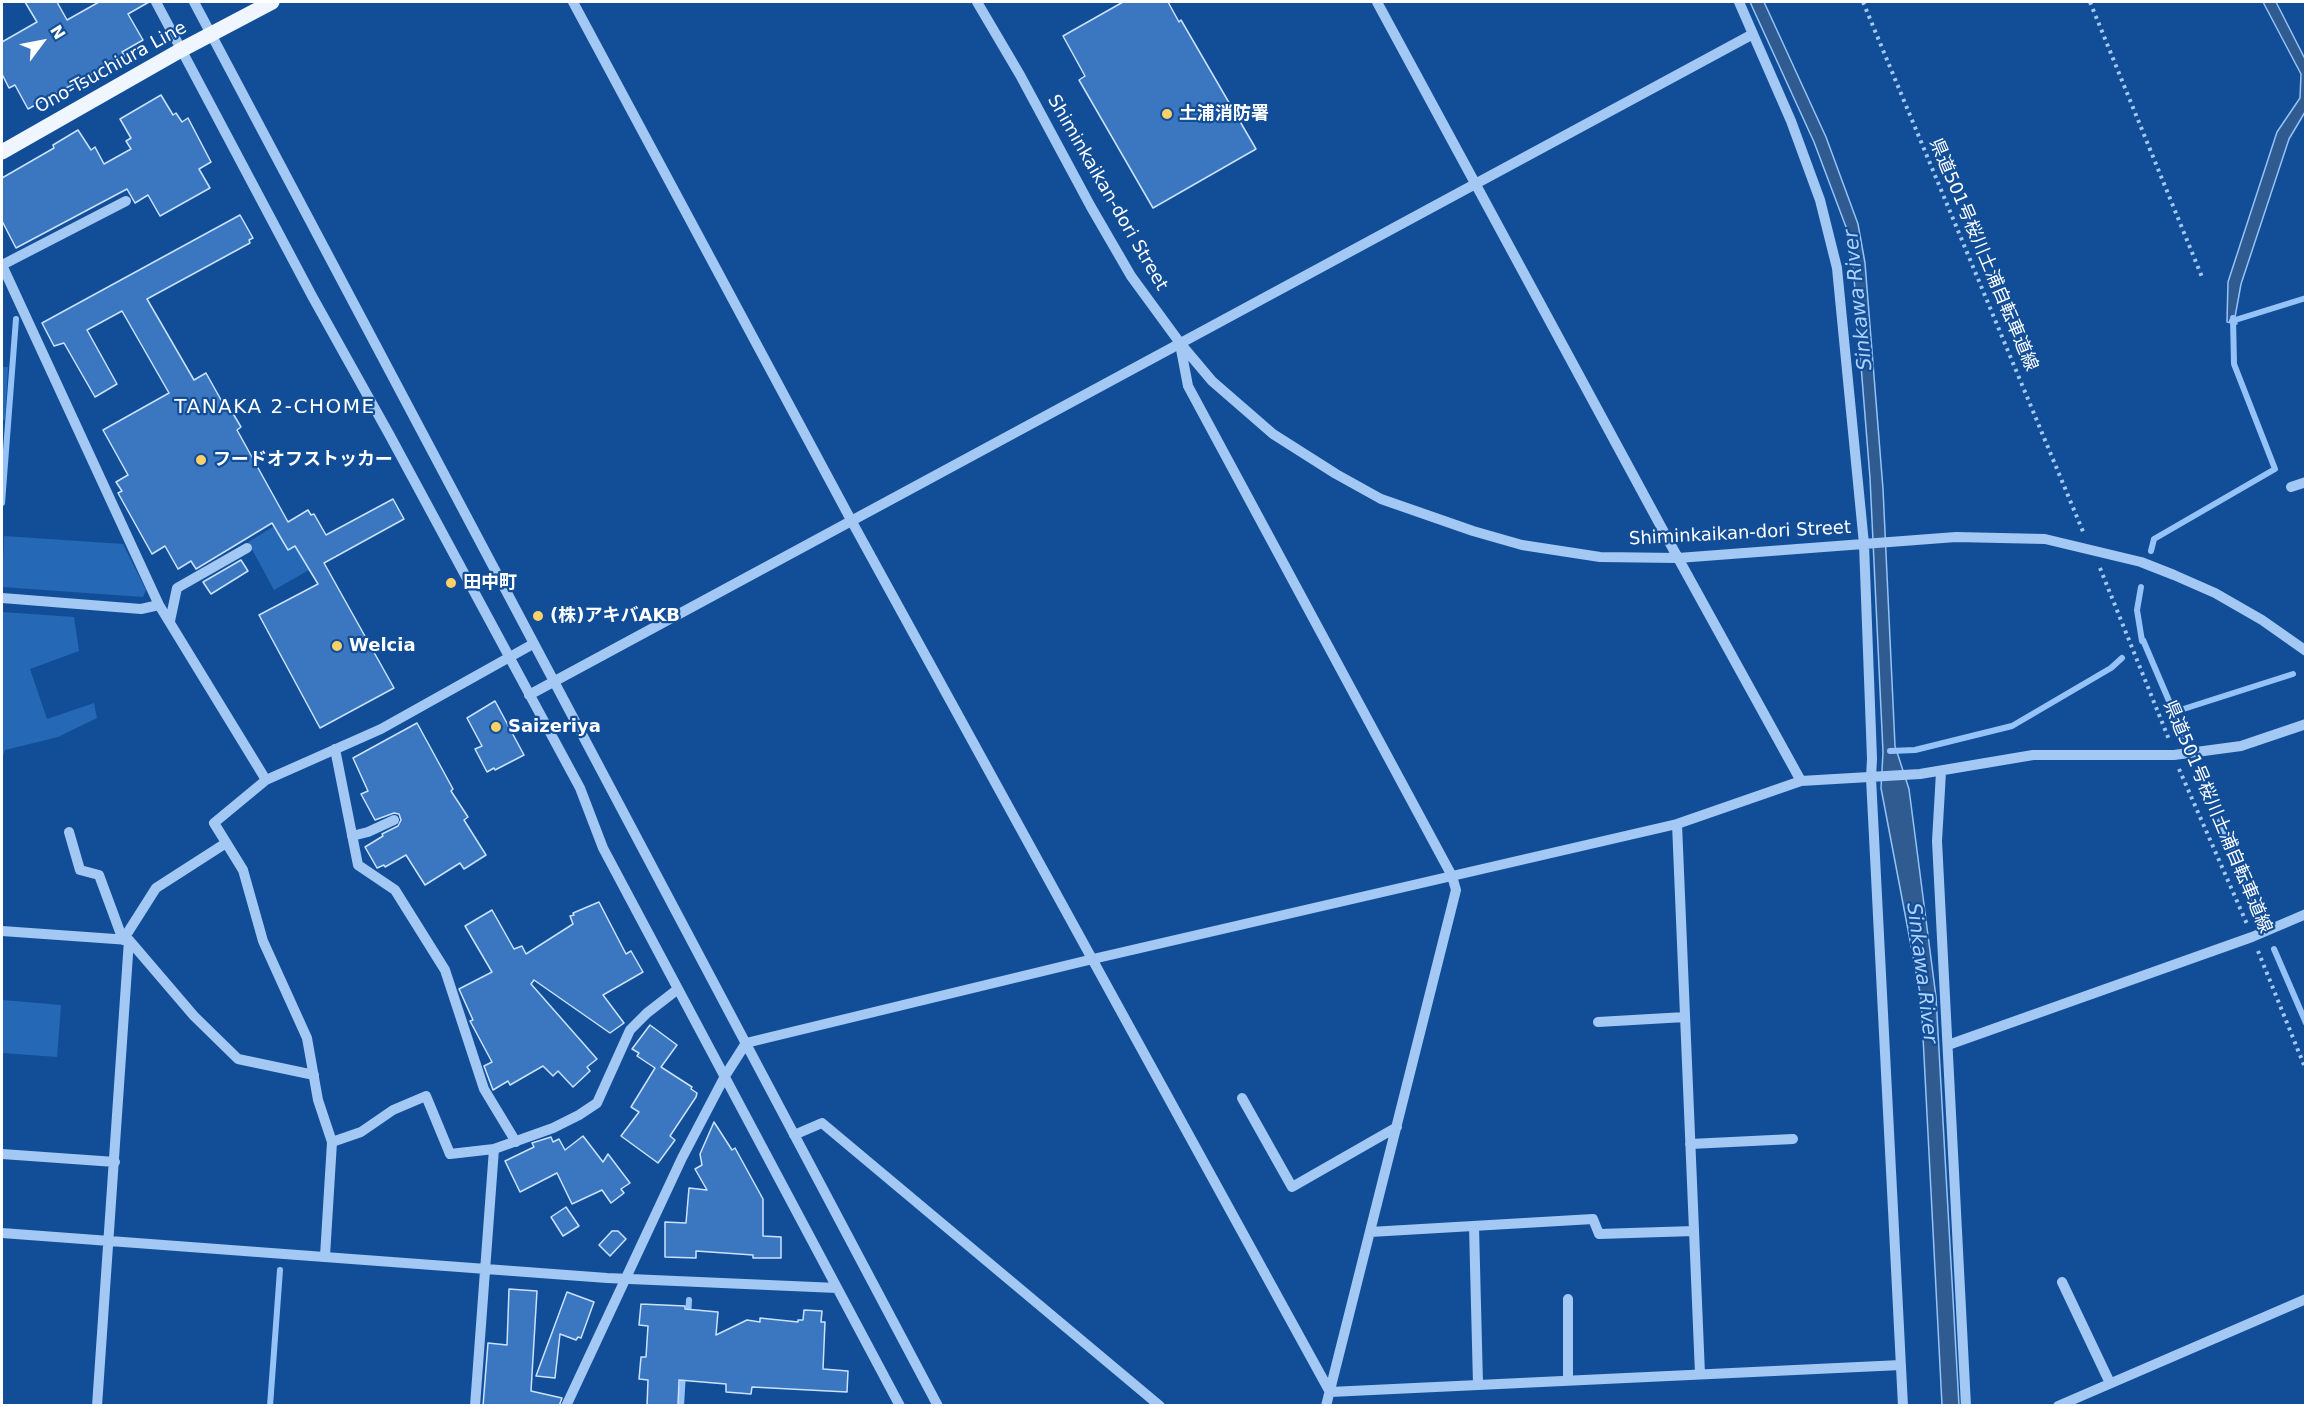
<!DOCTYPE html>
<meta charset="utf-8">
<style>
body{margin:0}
#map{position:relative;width:2307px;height:1407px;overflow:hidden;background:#124e98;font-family:"DejaVu Sans",sans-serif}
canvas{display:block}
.frame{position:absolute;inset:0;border:3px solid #fff;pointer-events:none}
.north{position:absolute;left:12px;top:12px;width:60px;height:60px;-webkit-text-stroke:4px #124e98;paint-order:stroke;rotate:58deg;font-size:16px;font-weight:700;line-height:24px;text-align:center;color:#fff}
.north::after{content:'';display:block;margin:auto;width:21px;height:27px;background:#fff;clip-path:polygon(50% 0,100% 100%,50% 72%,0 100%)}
</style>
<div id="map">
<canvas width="2307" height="1407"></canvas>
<div class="frame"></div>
<div class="north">N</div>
</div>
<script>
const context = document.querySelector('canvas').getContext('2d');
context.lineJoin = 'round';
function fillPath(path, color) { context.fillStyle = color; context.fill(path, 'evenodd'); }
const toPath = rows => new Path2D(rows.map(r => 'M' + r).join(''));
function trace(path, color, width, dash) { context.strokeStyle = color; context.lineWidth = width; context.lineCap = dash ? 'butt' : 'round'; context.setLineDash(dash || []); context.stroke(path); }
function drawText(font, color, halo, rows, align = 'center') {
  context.font = font + ' "DejaVu Sans","Noto Sans JP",sans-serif'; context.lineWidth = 4.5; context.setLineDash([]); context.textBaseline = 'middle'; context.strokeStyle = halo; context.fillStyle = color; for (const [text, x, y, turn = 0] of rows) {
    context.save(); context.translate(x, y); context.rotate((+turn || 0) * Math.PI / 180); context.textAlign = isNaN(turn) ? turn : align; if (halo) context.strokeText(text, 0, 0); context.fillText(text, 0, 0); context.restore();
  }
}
fillPath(toPath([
 [2,367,8,367,5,420,2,420],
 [273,527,278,534,286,532,306,565,335,549,337,554,274,590,248,542],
 [4,536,123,544,146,590,143,597,2,587],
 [2,612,74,617,79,651,30,669,47,719,94,703,97,718,58,737,5,750,2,759],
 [2,1000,61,1005,57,1057,2,1053]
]), '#2568b6');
const water = toPath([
 [1750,2,1764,2,1826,137,1858,224,1865,263,1883,489,1895,746,1909,789,1936,997,1959,1405,1942,1405,1921,998,1881,788,1883,752,1870,478,1853,265,1846,227,1814,142,1750,2],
 [2263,2,2276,2,2305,59,2305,112,2289,139,2241,284,2235,317,2237,324,2227,322,2228,282,2277,132,2300,98,2301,74,2263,2]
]);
fillPath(water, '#2f5b91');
trace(water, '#95c3f7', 1.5);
trace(toPath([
 [2232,321,2306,298],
 [2,503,16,319],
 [2151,551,2154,539,2275,469,2234,364,2233,318],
 [2141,587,2137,610,2142,641],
 [2143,640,2184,736],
 [2174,712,2293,674],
 [1890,751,1915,750,2012,726,2111,668,2122,658],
 [2220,821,2262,922],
 [2274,949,2306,1023],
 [688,1317,689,1300],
 [270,1406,280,1270],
 [681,1406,683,1372]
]), '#95c3f7', 6);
const building = toPath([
 [25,2,57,2,67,20,99,2,149,2,128,14,143,40,122,52,125,56,28,109,15,85,9,88,2,74,2,42,37,22,25,2],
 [1123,2,1168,2,1179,22,1181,20,1256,149,1153,208,1079,80,1085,76,1063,36,1123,2],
 [161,95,173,115,176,113,182,122,188,118,211,162,199,169,210,188,160,216,148,195,135,203,127,189,16,248,2,221,2,178,54,148,53,145,78,130,91,150,95,147,104,164,131,149,126,141,131,138,120,119,161,95],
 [240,215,253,238,249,240,250,243,147,299,194,380,206,373,225,407,228,405,241,427,237,430,288,522,308,510,311,515,314,514,326,535,393,499,404,519,324,563,394,688,320,728,259,615,318,584,295,546,288,550,272,523,196,569,191,561,178,569,165,546,152,554,118,493,122,491,116,482,128,475,103,430,169,393,122,311,87,330,117,384,95,397,64,343,54,346,42,323,240,215],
 [241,560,248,571,211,594,203,582,241,560],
 [495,701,524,755,495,770,494,768,487,772,475,749,482,746,467,718,495,701],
 [417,723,453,789,451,791,468,817,464,820,486,855,464,869,460,863,425,885,406,855,385,867,384,865,377,868,365,847,383,836,382,834,398,826,401,820,399,814,394,813,375,820,361,794,368,791,353,758,417,723],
 [599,902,626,954,631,951,643,972,603,995,624,1023,610,1033,534,980,531,984,597,1059,587,1067,590,1071,573,1087,558,1071,553,1076,543,1066,510,1085,508,1081,493,1090,484,1066,492,1062,470,1021,473,1020,459,989,492,972,465,926,492,910,514,949,522,946,526,954,573,924,570,916,574,915,573,913,599,902],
 [650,1025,677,1045,661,1067,692,1087,691,1089,697,1093,696,1097,670,1136,675,1140,658,1163,621,1136,639,1112,631,1107,655,1068,637,1056,639,1053,632,1049,650,1025],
 [714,1122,732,1150,735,1148,763,1199,763,1236,781,1237,781,1258,753,1258,753,1255,696,1251,696,1258,665,1257,665,1222,686,1223,689,1188,707,1190,695,1169,702,1165,700,1154,714,1122],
 [583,1136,603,1162,608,1154,630,1183,621,1189,624,1193,611,1203,602,1190,572,1204,557,1173,520,1192,505,1161,534,1147,532,1143,551,1137,553,1142,559,1139,565,1150,583,1136],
 [566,1207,579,1226,563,1236,551,1217,566,1207],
 [612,1231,618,1231,626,1239,610,1256,599,1245,612,1231],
 [509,1289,537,1291,531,1391,562,1398,559,1406,483,1406,488,1343,507,1345,509,1289],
 [567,1292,594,1302,581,1338,578,1337,576,1340,560,1334,555,1378,536,1376,567,1292],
 [641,1304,685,1306,685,1309,718,1312,716,1335,747,1320,760,1322,760,1318,798,1322,798,1320,803,1320,804,1310,822,1311,821,1322,825,1322,823,1369,848,1371,847,1392,752,1387,751,1394,726,1392,726,1384,679,1380,678,1406,647,1406,648,1380,639,1379,641,1357,646,1357,648,1326,639,1325,641,1304]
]);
fillPath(building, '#3b77c0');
trace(building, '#cbe2fd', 1.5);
trace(toPath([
 [1863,2,2084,534],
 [2090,2,2202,277],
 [2100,568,2170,742],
 [2179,769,2247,924],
 [2258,951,2306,1070]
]), '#a3c8f3', 4, [3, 4.5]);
trace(toPath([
 [156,2,312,296,389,434,580,788,603,848,900,1406],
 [194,2,938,1406],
 [573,2,851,520,1330,1392,1901,1365],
 [977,2,1020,75,1091,207,1131,276,1180,343,1212,381,1273,434,1336,474,1381,499,1473,531,1522,545,1600,557,1678,558,1956,537,2045,539,2141,562,2174,575,2215,593,2262,620,2306,651],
 [1377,2,1678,558,1801,781],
 [1739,2,1791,121,1820,200,1837,268,1864,544,1872,759,1871,778,1903,1406],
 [126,201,2,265,159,605,266,780,381,729,533,644],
 [1180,344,1188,386,1452,876,1456,890,1326,1406],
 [2291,487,2306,482],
 [2,598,141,609,159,605],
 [170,621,177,588,247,548],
 [529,695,1753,34],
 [335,749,358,865,395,890,445,970,484,1089,516,1142],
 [1941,772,1937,841,1966,1406],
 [266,780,214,823,243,870,263,941,307,1038,318,1100,332,1142,325,1256],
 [1677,824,1700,1374],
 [69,832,80,870,99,875,123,940],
 [352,836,368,832,394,820],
 [2,931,129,940,97,1406],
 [123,940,156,888,226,843],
 [129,940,194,1016,238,1059,314,1075],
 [1598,1022,1685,1017],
 [1948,1045,2252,937,2306,914],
 [1242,1098,1292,1187,1397,1127],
 [794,1135,822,1123,1160,1406],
 [332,1142,361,1132,393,1110,426,1096,450,1154,494,1149],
 [1690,1144,1793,1139],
 [2,1154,115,1162],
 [1474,1226,1478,1384],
 [1370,1232,1593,1219,1599,1234,1694,1231],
 [2,1233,607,1278,837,1288],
 [2062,1282,2110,1383],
 [1568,1299,1568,1380],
 [475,1406,494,1149,553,1128,579,1115,597,1103,630,1030,647,1013,678,989],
 [566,1406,682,1158,725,1076,746,1043,1093,959,1677,824,1801,781,1920,774,2033,755,2174,755,2241,746,2306,724],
 [2058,1406,2306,1299]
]), '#a3c8f3', 10);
trace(toPath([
 [2,152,181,50,272,2]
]), '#f0f6ff', 15);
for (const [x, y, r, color] of [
 [1167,114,6,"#ffd166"],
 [201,460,6,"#ffd166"],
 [451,583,6,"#ffd166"],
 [538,616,6,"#ffd166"],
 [337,646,6,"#ffd166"],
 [496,727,6,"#ffd166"]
]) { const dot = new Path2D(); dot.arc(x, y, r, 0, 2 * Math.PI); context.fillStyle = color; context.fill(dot); trace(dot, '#124e98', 2); }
drawText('18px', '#fff', '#124e98', [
 ["Ono-Tsuchiura Line",111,68,-29],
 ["Shiminkaikan-dori Street",1107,193,60],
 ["県道501号桜川土浦自転車道線",1983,255,67],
 ["Shiminkaikan-dori Street",1740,534,-3],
 ["県道501号桜川土浦自転車道線",2217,817,67]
]);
drawText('bold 18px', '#fff', '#124e98', [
 ["土浦消防署",1179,114],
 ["フードオフストッカー",213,460],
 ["田中町",463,583],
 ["(株)アキバAKB",550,616],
 ["Welcia",349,646],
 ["Saizeriya",508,727]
], 'left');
drawText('italic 20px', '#b0d2fa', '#124e98', [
 ["Sinkawa River",1859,300,-96],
 ["Sinkawa River",1921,973,83]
]);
context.letterSpacing = '1.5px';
drawText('20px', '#fff', '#124e98', [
 ["TANAKA 2-CHOME",275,408]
]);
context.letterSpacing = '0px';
</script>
